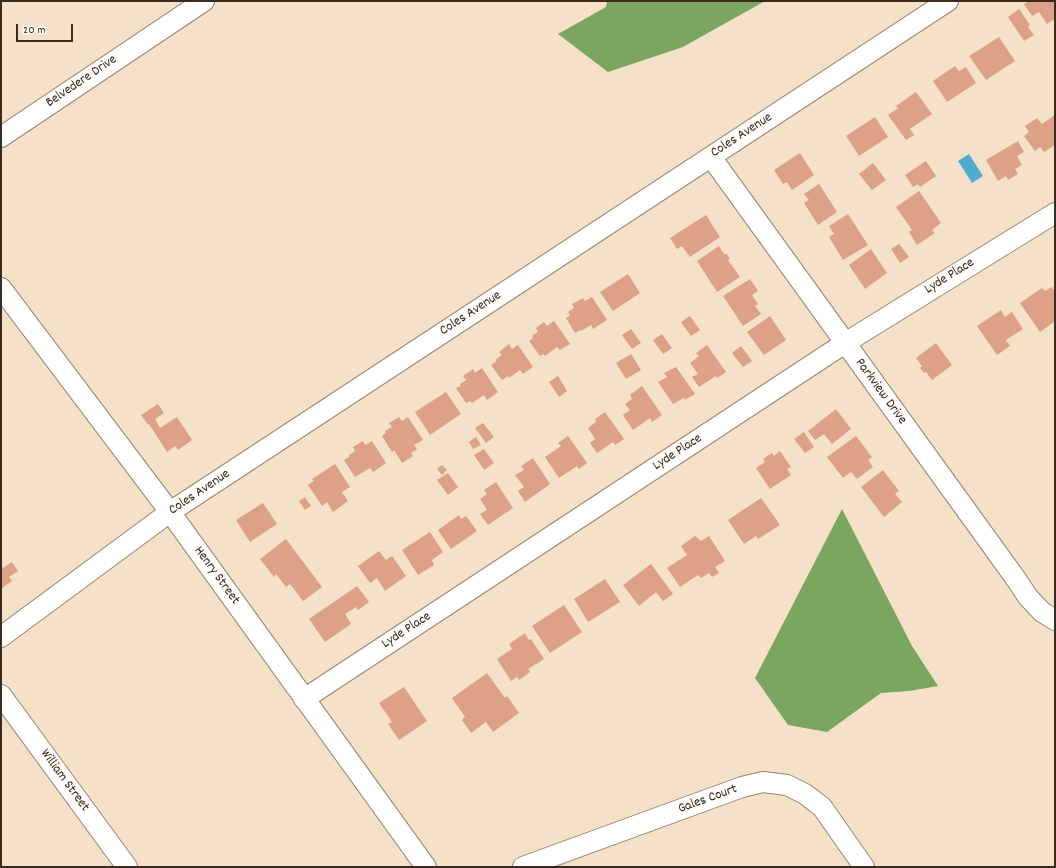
<!DOCTYPE html>
<style>
body{margin:0}
#map{position:relative;width:1056px;height:868px;overflow:hidden;background:#f4e1c7;font-family:Dekko,sans-serif}
canvas{display:block}
.frame{position:absolute;inset:0;border:2px solid #3b2a1e;pointer-events:none}
.scale{position:absolute;left:16px;top:24px;width:57px;height:18px;box-sizing:border-box;border:2px solid #3b2a1e;border-top:0;padding-left:5px;font-size:12px;line-height:14px;white-space:nowrap;color:#3b2a1e;-webkit-text-stroke:3px #fdfcf7;paint-order:stroke}
</style>
<div id="map">
<canvas width="1056" height="868"></canvas>
<div class="frame"></div>
<div class="scale">20 m</div>
</div>
<script>
const context = document.querySelector('canvas').getContext('2d');
context.lineJoin = 'round';
function fillPath(path, color) { context.fillStyle = color; context.fill(path, 'evenodd'); }
const toPath = rows => new Path2D(rows.map(r => 'M' + r).join(''));
function trace(path, color, width, dash) { context.strokeStyle = color; context.lineWidth = width; context.lineCap = dash ? 'butt' : 'round'; context.setLineDash(dash || []); context.stroke(path); }
function drawText(font, color, halo, rows, align = 'center') {
  context.font = font + ' Dekko,sans-serif'; context.lineWidth = 3.5; context.setLineDash([]); context.textBaseline = 'middle'; context.strokeStyle = halo; context.fillStyle = color; for (const [text, x, y, turn = 0] of rows) {
    context.save(); context.translate(x, y); context.rotate((+turn || 0) * Math.PI / 180); context.textAlign = isNaN(turn) ? turn : align; if (halo) context.strokeText(text, 0, 0); context.fillText(text, 0, 0); context.restore();
  }
}
fillPath(toPath([
 [607,1,765,1,683,47,608,72,558,34,606,7],
 [842,509,912,646,938,686,909,691,881,693,827,732,788,725,755,678]
]), '#7ba65f');
fillPath(toPath([
 [969,154,983,176,972,183,958,161]
]), '#51aacf');
fillPath(toPath([
 [1029,1,1055,1,1055,19,1047,24,1039,12,1032,16,1024,4],
 [1019,9,1030,25,1028,27,1034,35,1024,41,1008,17],
 [999,37,1015,61,986,80,969,56],
 [955,66,959,71,966,67,976,83,947,102,933,81],
 [916,92,932,114,910,129,914,135,906,140,888,115,898,108,896,106],
 [1055,115,1055,145,1044,152,1040,147,1035,151,1024,136,1029,132,1025,126,1037,118,1042,124],
 [875,117,888,137,859,156,846,136],
 [1018,141,1024,152,1017,156,1022,165,1015,169,1018,174,1008,180,1006,176,998,181,986,160],
 [800,153,814,175,792,190,787,182,783,184,774,170],
 [926,161,936,176,920,187,918,184,913,187,905,175],
 [873,163,886,180,872,190,859,174],
 [819,184,837,212,818,225,804,203,809,200,804,194],
 [919,191,941,223,932,230,935,233,917,245,909,232,912,230,896,207],
 [848,214,868,245,843,260,829,237,834,234,829,226],
 [706,215,720,237,690,257,682,246,677,249,670,238],
 [899,244,909,257,900,263,891,249],
 [719,246,724,254,727,254,730,259,728,260,740,277,717,292,697,261],
 [871,249,887,273,865,289,849,265],
 [628,274,640,293,613,311,600,292],
 [750,279,758,291,752,295,758,304,755,306,761,314,743,326,723,296],
 [1052,287,1055,292,1055,321,1040,332,1020,303,1042,288,1045,291],
 [592,297,607,320,593,329,591,325,581,331,580,330,575,333,566,318,570,315,568,312,574,308,572,304,583,298,585,301],
 [1001,310,1005,317,1012,312,1023,329,1006,340,1010,346,997,355,977,326],
 [690,316,700,330,691,336,681,322],
 [770,316,786,340,764,355,747,332],
 [554,321,570,344,560,350,557,347,545,356,543,354,540,356,529,341,533,338,532,336,538,332,536,328,544,322,547,326],
 [631,329,641,343,632,349,622,335],
 [662,334,672,348,663,354,653,340],
 [936,343,952,365,932,380,926,372,924,373,920,368,922,366,916,358],
 [509,344,512,349,518,345,533,367,523,374,520,370,509,378,508,376,502,380,491,365,497,361,495,360,502,355,499,352],
 [707,345,726,372,717,378,716,376,699,387,692,377,698,374,690,363,699,356,696,353],
 [741,346,752,361,743,367,732,353],
 [631,354,641,370,626,379,616,363],
 [676,367,695,394,685,400,684,398,673,404,658,382,667,377,664,373],
 [482,368,498,392,487,400,484,395,472,403,470,401,466,403,456,388,461,386,460,384,466,380,463,376,473,369,475,373],
 [558,376,567,391,559,397,549,382],
 [642,386,662,415,652,422,650,418,633,430,623,415,630,410,625,404,632,399,630,395],
 [446,392,461,414,430,435,415,412],
 [158,404,164,413,155,419,160,428,177,417,192,440,178,450,175,446,167,452,149,424,148,425,141,415],
 [836,409,851,429,832,444,824,434,815,440,808,431],
 [605,412,624,439,615,445,613,442,597,453,590,443,595,439,588,428,596,422,595,419],
 [399,417,402,421,408,417,423,440,414,445,417,449,411,453,413,456,402,463,394,450,392,452,382,436,386,433,385,431,392,427,389,423],
 [483,423,494,437,486,443,475,428],
 [804,432,814,447,805,453,794,439],
 [568,436,587,463,579,469,577,466,559,478,545,457,561,446,558,443],
 [856,436,872,457,868,460,873,467,857,479,851,472,843,478,827,457],
 [476,437,481,445,473,449,469,442],
 [363,441,365,445,372,441,386,463,373,472,370,468,355,477,344,460,349,457,349,455,355,451,353,447],
 [484,449,494,463,484,470,474,455],
 [780,451,791,467,787,469,791,475,770,489,756,468,765,462,763,459,772,453,774,456],
 [533,458,550,484,525,502,518,491,524,487,515,475,524,470,521,466],
 [335,464,350,487,342,492,348,501,333,512,327,502,322,506,308,485,314,481,312,479],
 [442,465,447,470,442,475,437,469],
 [883,470,899,491,895,494,902,502,884,517,861,487],
 [448,473,458,487,448,495,437,480],
 [496,482,513,508,488,525,480,514,487,510,480,499,487,494,484,490],
 [305,497,311,506,305,510,299,501],
 [761,498,780,525,758,539,756,536,744,544,728,520],
 [263,503,277,524,250,542,236,520],
 [459,515,461,519,466,516,477,531,451,549,438,530],
 [430,532,443,552,432,560,434,565,418,575,402,550],
 [695,536,701,541,709,536,725,561,715,567,719,573,712,577,709,573,701,578,698,575,680,587,667,568,687,555,681,546],
 [286,539,322,587,303,601,290,584,286,587,276,574,274,577,260,559],
 [379,551,386,560,392,556,406,576,385,591,377,578,370,583,358,566],
 [12,562,18,571,9,577,12,581,1,589,1,566,3,568],
 [651,564,673,594,663,601,656,592,639,606,623,585],
 [605,579,620,602,588,622,574,599],
 [357,586,369,602,358,610,356,607,345,614,351,624,325,642,309,619],
 [564,605,582,632,550,653,532,626],
 [525,633,529,640,531,639,544,659,528,669,530,672,519,680,517,677,511,681,497,659,512,649,509,644],
 [487,673,505,698,507,696,519,713,493,732,486,722,471,733,462,720,465,717,452,698],
 [404,687,427,721,399,740,388,724,392,722,379,703]
]), '#dca186');
const street = toPath([
 [1,137,204,1],
 [711,157,1016,579,1028,597,1042,612,1055,620],
 [1,288,170,512,426,867],
 [1,637,170,512,948,1],
 [1,695,127,867],
 [304,699,845,343,1055,213],
 [523,867,742,787,763,782,787,785,805,794,822,807,864,867]
]);
trace(street, '#988672', 22);
trace(street, '#fff', 20);
drawText('14px', '#3b2a1e', '#fdfcf7', [
 ["Belvedere Drive",82,82,-34],
 ["Coles Avenue",742,136,-33],
 ["Lyde Place",950,277,-32],
 ["Coles Avenue",471,314,-33],
 ["Parkview Drive",880,392,54],
 ["Lyde Place",678,453,-33],
 ["Coles Avenue",200,493,-34],
 ["Henry Street",216,576,54],
 ["Lyde Place",407,631,-33],
 ["William Street",64,781,54],
 ["Gales Court",708,800,-20]
]);
</script>
